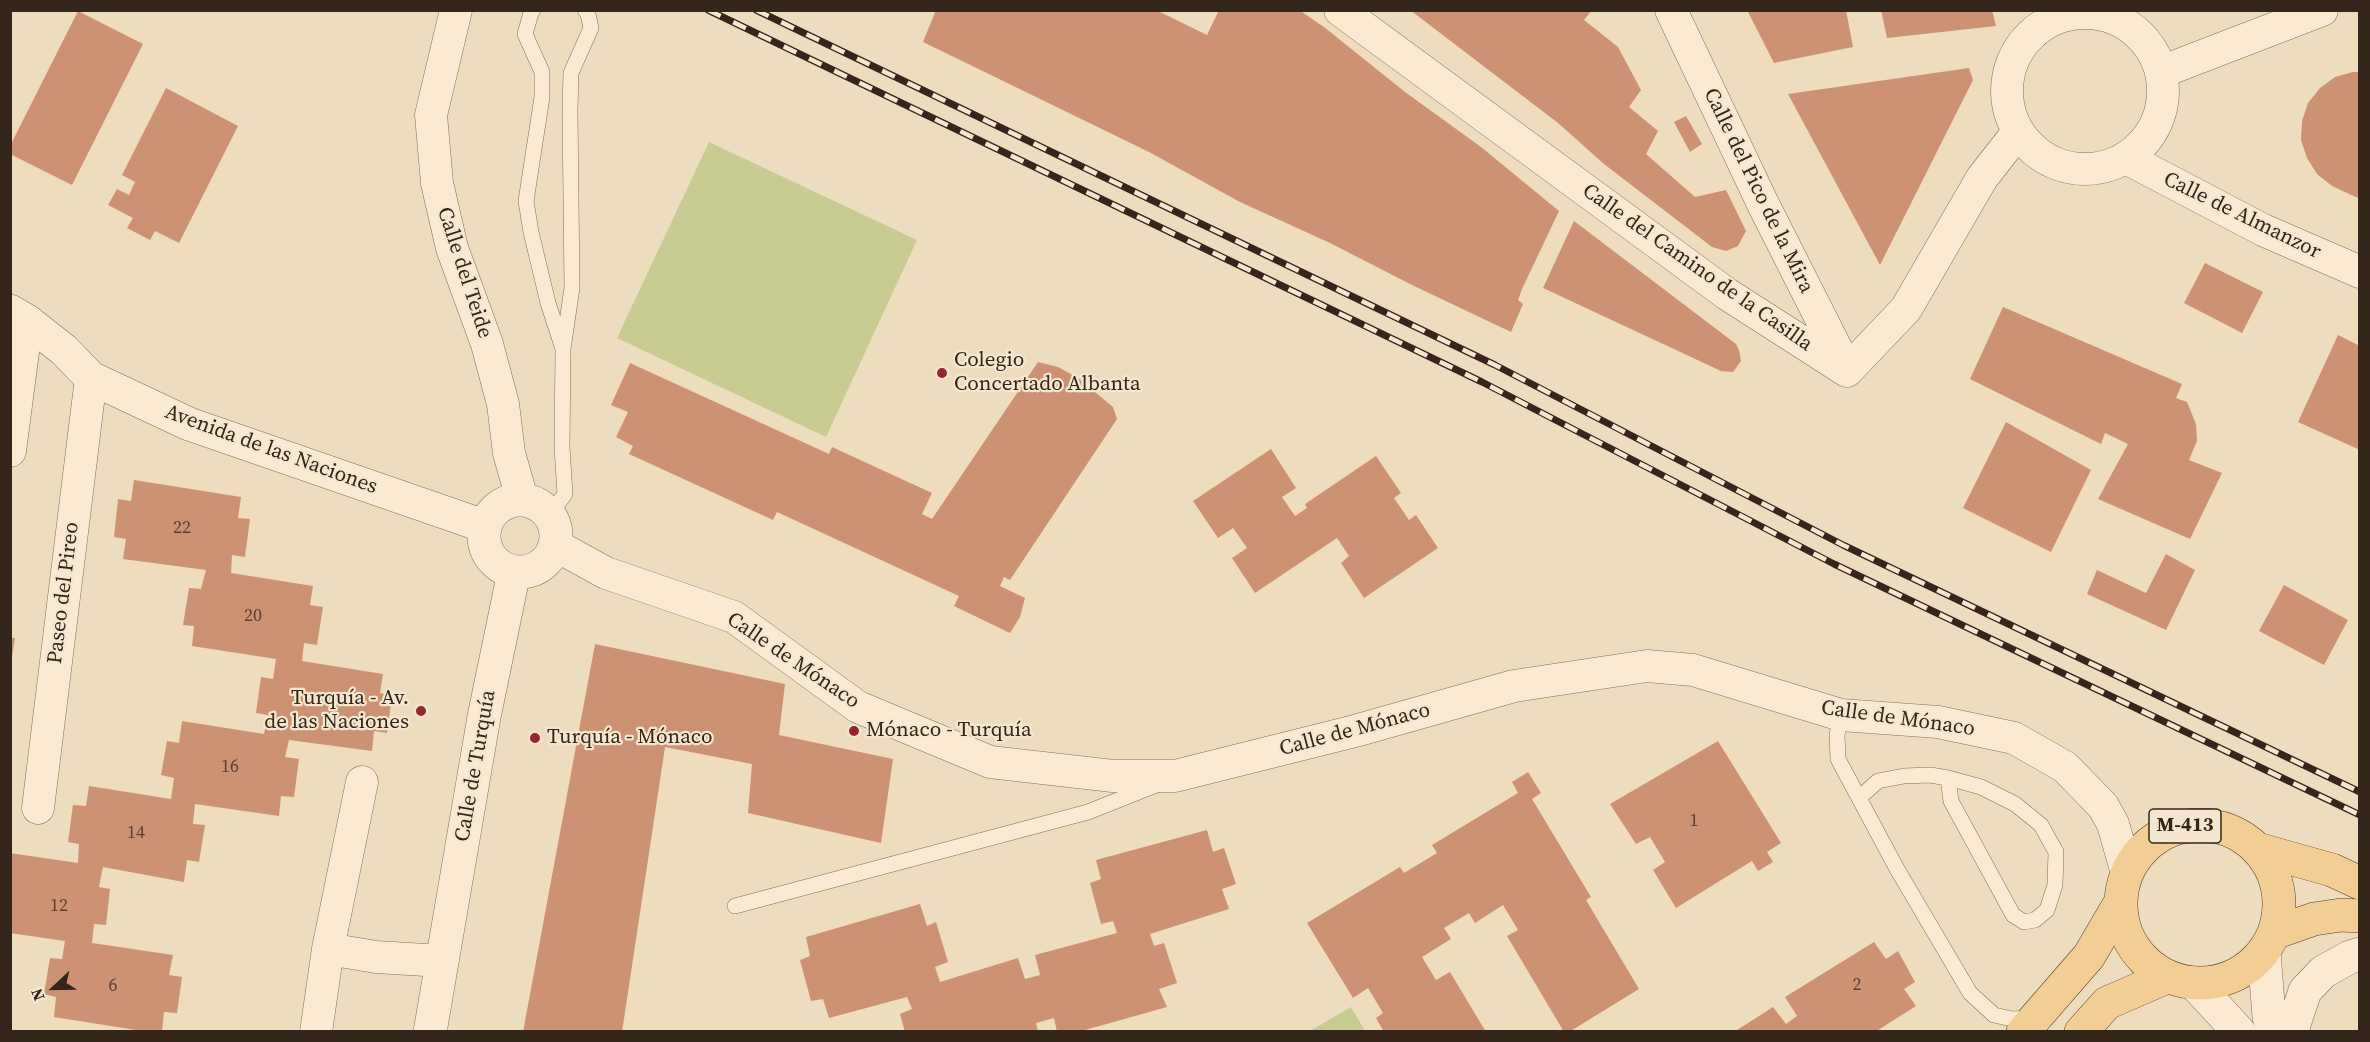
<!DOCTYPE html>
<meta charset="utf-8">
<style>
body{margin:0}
#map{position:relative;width:2370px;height:1042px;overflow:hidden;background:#eedcbe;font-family:"Source Serif 4",serif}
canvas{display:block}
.frame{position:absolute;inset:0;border:12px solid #35261c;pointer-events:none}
.north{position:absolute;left:24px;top:958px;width:60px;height:60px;-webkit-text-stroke:4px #f5e7cd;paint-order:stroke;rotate:248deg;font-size:16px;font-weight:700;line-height:24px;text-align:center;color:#35261c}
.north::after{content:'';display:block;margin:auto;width:21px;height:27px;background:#35261c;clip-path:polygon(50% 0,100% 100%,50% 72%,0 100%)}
</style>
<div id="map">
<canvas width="2370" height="1042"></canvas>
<div class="frame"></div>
<div class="north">N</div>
</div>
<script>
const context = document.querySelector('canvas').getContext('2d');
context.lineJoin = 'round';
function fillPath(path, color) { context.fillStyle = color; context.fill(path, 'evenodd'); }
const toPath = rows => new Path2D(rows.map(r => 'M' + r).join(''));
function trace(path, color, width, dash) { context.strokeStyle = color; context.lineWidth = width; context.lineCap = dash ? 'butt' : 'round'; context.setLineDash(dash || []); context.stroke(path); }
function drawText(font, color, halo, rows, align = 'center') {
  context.font = font + ' "Source Serif 4",serif'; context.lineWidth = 4.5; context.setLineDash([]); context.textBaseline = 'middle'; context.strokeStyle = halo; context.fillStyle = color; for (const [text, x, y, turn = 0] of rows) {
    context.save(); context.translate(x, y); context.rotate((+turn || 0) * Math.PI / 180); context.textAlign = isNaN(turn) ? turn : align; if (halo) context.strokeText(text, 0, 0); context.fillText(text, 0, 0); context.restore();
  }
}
fillPath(toPath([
 [709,142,917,240,826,437,617,338],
 [1351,1007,1365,1031,1310,1031]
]), '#c9cc92');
fillPath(toPath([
 [936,10,1156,10,1207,35,1219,10,1299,10,1324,27,1405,92,1481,147,1559,211,1522,289,1518,300,1523,304,1511,332,1412,285,1330,243,1240,202,1149,152,923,42],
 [1410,10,1592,10,1584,20,1618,47,1641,90,1629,107,1658,131,1646,154,1695,197,1726,190,1746,231,1738,246,1726,251,1712,247,1604,164,1558,123],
 [1747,10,1846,10,1853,47,1774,63],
 [1881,10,1992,10,1996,26,1887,38],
 [78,11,143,44,72,185,10,154,10,146],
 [1969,68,1973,80,1880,265,1788,94],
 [2353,72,2360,72,2360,199,2332,186,2317,174,2307,158,2301,140,2302,121,2308,103,2320,88,2335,77],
 [166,88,238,126,179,243,155,231,150,240,127,228,133,218,108,205,117,189,129,195,135,182,122,175],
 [1686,116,1702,144,1690,152,1674,122],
 [1574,221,1736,344,1739,350,1741,361,1733,372,1721,371,1543,288],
 [2205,263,2263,292,2242,333,2184,303],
 [2003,307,2182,384,2176,398,2187,402,2196,424,2197,441,2189,460,2222,473,2190,539,2098,499,2128,444,2105,433,2101,444,1970,379],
 [2338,335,2360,346,2360,450,2298,422],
 [1038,362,1058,367,1078,378,1113,407,1117,419,1010,580,1004,577,1000,586,1025,598,1020,617,1010,633,954,606,959,596,777,512,773,520,629,454,633,446,616,437,628,412,611,405,630,363,829,454,832,447,932,493,922,514,932,519],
 [2006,422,2091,470,2051,552,1963,508],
 [1271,449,1296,488,1282,497,1295,516,1307,508,1305,504,1376,456,1401,493,1394,498,1409,520,1416,515,1438,548,1364,598,1341,563,1349,556,1337,538,1255,593,1232,558,1247,548,1233,528,1218,538,1193,501],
 [134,480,241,497,238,518,250,519,245,557,232,555,231,573,313,586,310,605,323,607,317,645,304,643,302,661,383,674,380,693,392,696,387,733,374,731,372,751,289,740,285,757,299,759,294,797,281,796,279,816,195,804,193,824,205,825,199,862,187,860,184,882,103,867,99,887,110,889,106,925,94,924,92,943,173,955,169,975,182,977,177,1013,164,1012,162,1032,136,1032,136,1030,54,1017,56,997,44,994,50,958,62,959,65,941,10,933,10,853,78,863,79,844,68,842,73,805,86,806,89,786,171,799,174,778,161,775,167,741,179,743,182,721,264,734,268,715,256,713,261,677,273,679,276,659,192,646,194,626,183,625,189,588,201,589,206,570,123,559,126,539,114,537,118,499,131,501],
 [2166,554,2195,570,2166,630,2087,594,2097,570,2146,593],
 [2284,585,2348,620,2324,665,2259,631],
 [10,638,15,638,12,657,10,656],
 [595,644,785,684,779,735,893,759,881,843,748,813,752,764,665,747,622,1032,523,1032],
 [1718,741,1781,843,1767,852,1773,862,1758,871,1752,861,1676,908,1653,870,1665,862,1650,837,1636,844,1610,804],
 [1528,772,1541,793,1532,799,1591,897,1586,900,1639,989,1569,1032,1564,1032,1507,936,1518,930,1503,905,1475,923,1469,913,1444,928,1451,939,1422,957,1436,980,1450,972,1486,1032,1384,1032,1376,1018,1383,1013,1368,988,1353,998,1307,923,1400,867,1404,873,1437,853,1432,845,1518,793,1512,782],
 [1207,830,1213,852,1224,848,1236,884,1222,889,1229,909,1150,934,1154,946,1164,943,1177,983,1159,989,1167,1007,1078,1032,1057,1032,1054,1018,1036,1023,1038,1032,905,1032,900,1014,912,1009,907,997,829,1018,823,999,811,1001,800,960,810,956,806,937,920,904,927,926,936,922,948,962,935,967,940,982,1018,958,1025,979,1040,975,1035,955,1117,933,1113,921,1101,924,1090,883,1101,879,1096,860],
 [1874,942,1886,959,1898,951,1915,982,1904,989,1916,1006,1875,1032,1734,1032,1773,1007,1786,1024,1797,1016,1785,997]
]), '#cd9273');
const service = toPath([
 [533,10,531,13,525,34,542,72,542,97,526,201,531,232,548,303,563,349,572,288,570,111,571,73,591,28,588,14,585,10],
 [550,514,565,494,562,447,563,349],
 [1841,715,1837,735,1838,759,1897,869,1970,993,1994,1015,2012,1019,2031,1018],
 [1859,798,1878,781,1904,776,1930,775,1948,778,1981,787,2015,804,2041,825,2056,852,2055,885,2047,910,2035,920,2024,922,2013,915,1951,801,1948,778],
 [735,906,1088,812,1156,785]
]);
const minor = toPath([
 [456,10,431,115,437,183,452,248,487,344,503,404,509,453,522,499],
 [1340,10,1727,294,1847,371,1906,309,1982,178,2018,132],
 [1671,10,1763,204,1847,370],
 '2007 91a78 78 0 1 1 156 0a78 78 0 1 1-156 0Z',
 [2161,72,2322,10],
 [2126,158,2263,230,2360,272],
 [10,451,27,321],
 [555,545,606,573,734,617,858,707,990,762,1113,776,1175,776,1355,731,1514,686,1647,666,1693,670,1841,715,1938,722,2014,738,2065,767,2103,806,2113,824,2127,873],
 [38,808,91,378],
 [328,949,376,957,442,961],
 [316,1032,328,949,362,782]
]);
const tertiary = toPath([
 [10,311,27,321,64,350,91,378,189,424,484,526],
 '484 536a36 36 0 1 1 72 0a36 36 0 1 1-72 0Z',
 [2264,952,2269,1017,2273,1032],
 [2194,983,2239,1032],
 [430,1032,484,717,514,572],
 [2293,1032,2294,1024,2305,991,2323,972,2350,957,2360,954]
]);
const primary = toPath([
 '2121 904a79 79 0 1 1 158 0a79 79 0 1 1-158 0Z',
 [2257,849,2332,870,2360,883],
 [2274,933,2314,919,2341,915,2360,916],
 [2023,1032,2089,956,2120,903],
 [2081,1032,2107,1003,2167,977]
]);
trace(service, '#866c57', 16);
trace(minor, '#866c57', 33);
trace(tertiary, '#866c57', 34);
trace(primary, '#533b2b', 34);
trace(service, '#f9ead1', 15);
trace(minor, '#f9ead1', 32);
trace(tertiary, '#f9ead1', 33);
trace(primary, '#f3ce94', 33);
const rail = toPath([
 [708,10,1482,382,1834,564,2360,815],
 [756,10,1495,365,1843,545,2360,792]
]);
trace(rail, '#35261c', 7);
trace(rail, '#f5e7cd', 4.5, [14]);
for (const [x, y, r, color] of [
 [942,373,6,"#952630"],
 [421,711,6,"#952630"],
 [854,731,6,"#952630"],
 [535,738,6,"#952630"]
]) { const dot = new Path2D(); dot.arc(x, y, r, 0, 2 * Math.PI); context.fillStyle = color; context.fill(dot); trace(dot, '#f5e7cd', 2); }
drawText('18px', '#5b4132', null, [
 ["22",182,528],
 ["20",253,616],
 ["16",230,767],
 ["1",1694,821],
 ["14",136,833],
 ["12",59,906],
 ["2",1857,985],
 ["6",113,986]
]);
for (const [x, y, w] of [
 [2185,826,72]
]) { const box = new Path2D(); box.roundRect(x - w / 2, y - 17, w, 34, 4.5); context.fillStyle = '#f5e7cd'; context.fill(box); trace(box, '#35261c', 1.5); }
drawText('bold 20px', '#35261c', null, [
 ["M-413",2185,826]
]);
drawText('21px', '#35261c', '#f5e7cd', [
 ["Calle del Pico de la Mira",1758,191,64],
 ["Calle de Almanzor",2242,216,26],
 ["Calle del Camino de la Casilla",1697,268,35],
 ["Calle del Teide",464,273,72],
 ["Avenida de las Naciones",271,450,20],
 ["Paseo del Pireo",64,593,-83],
 ["Calle de Mónaco",793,661,34],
 ["Calle de Mónaco",1898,719,8],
 ["Calle de Mónaco",1355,730,-15],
 ["Calle de Turquía",476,766,-80]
]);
drawText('21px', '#35261c', '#f5e7cd', [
 ["Colegio",954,361],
 ["Concertado Albanta",954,385],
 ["Turquía - Av.",409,699,"right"],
 ["de las Naciones",409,723,"right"],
 ["Mónaco - Turquía",866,731],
 ["Turquía - Mónaco",547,738]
], 'left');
</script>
